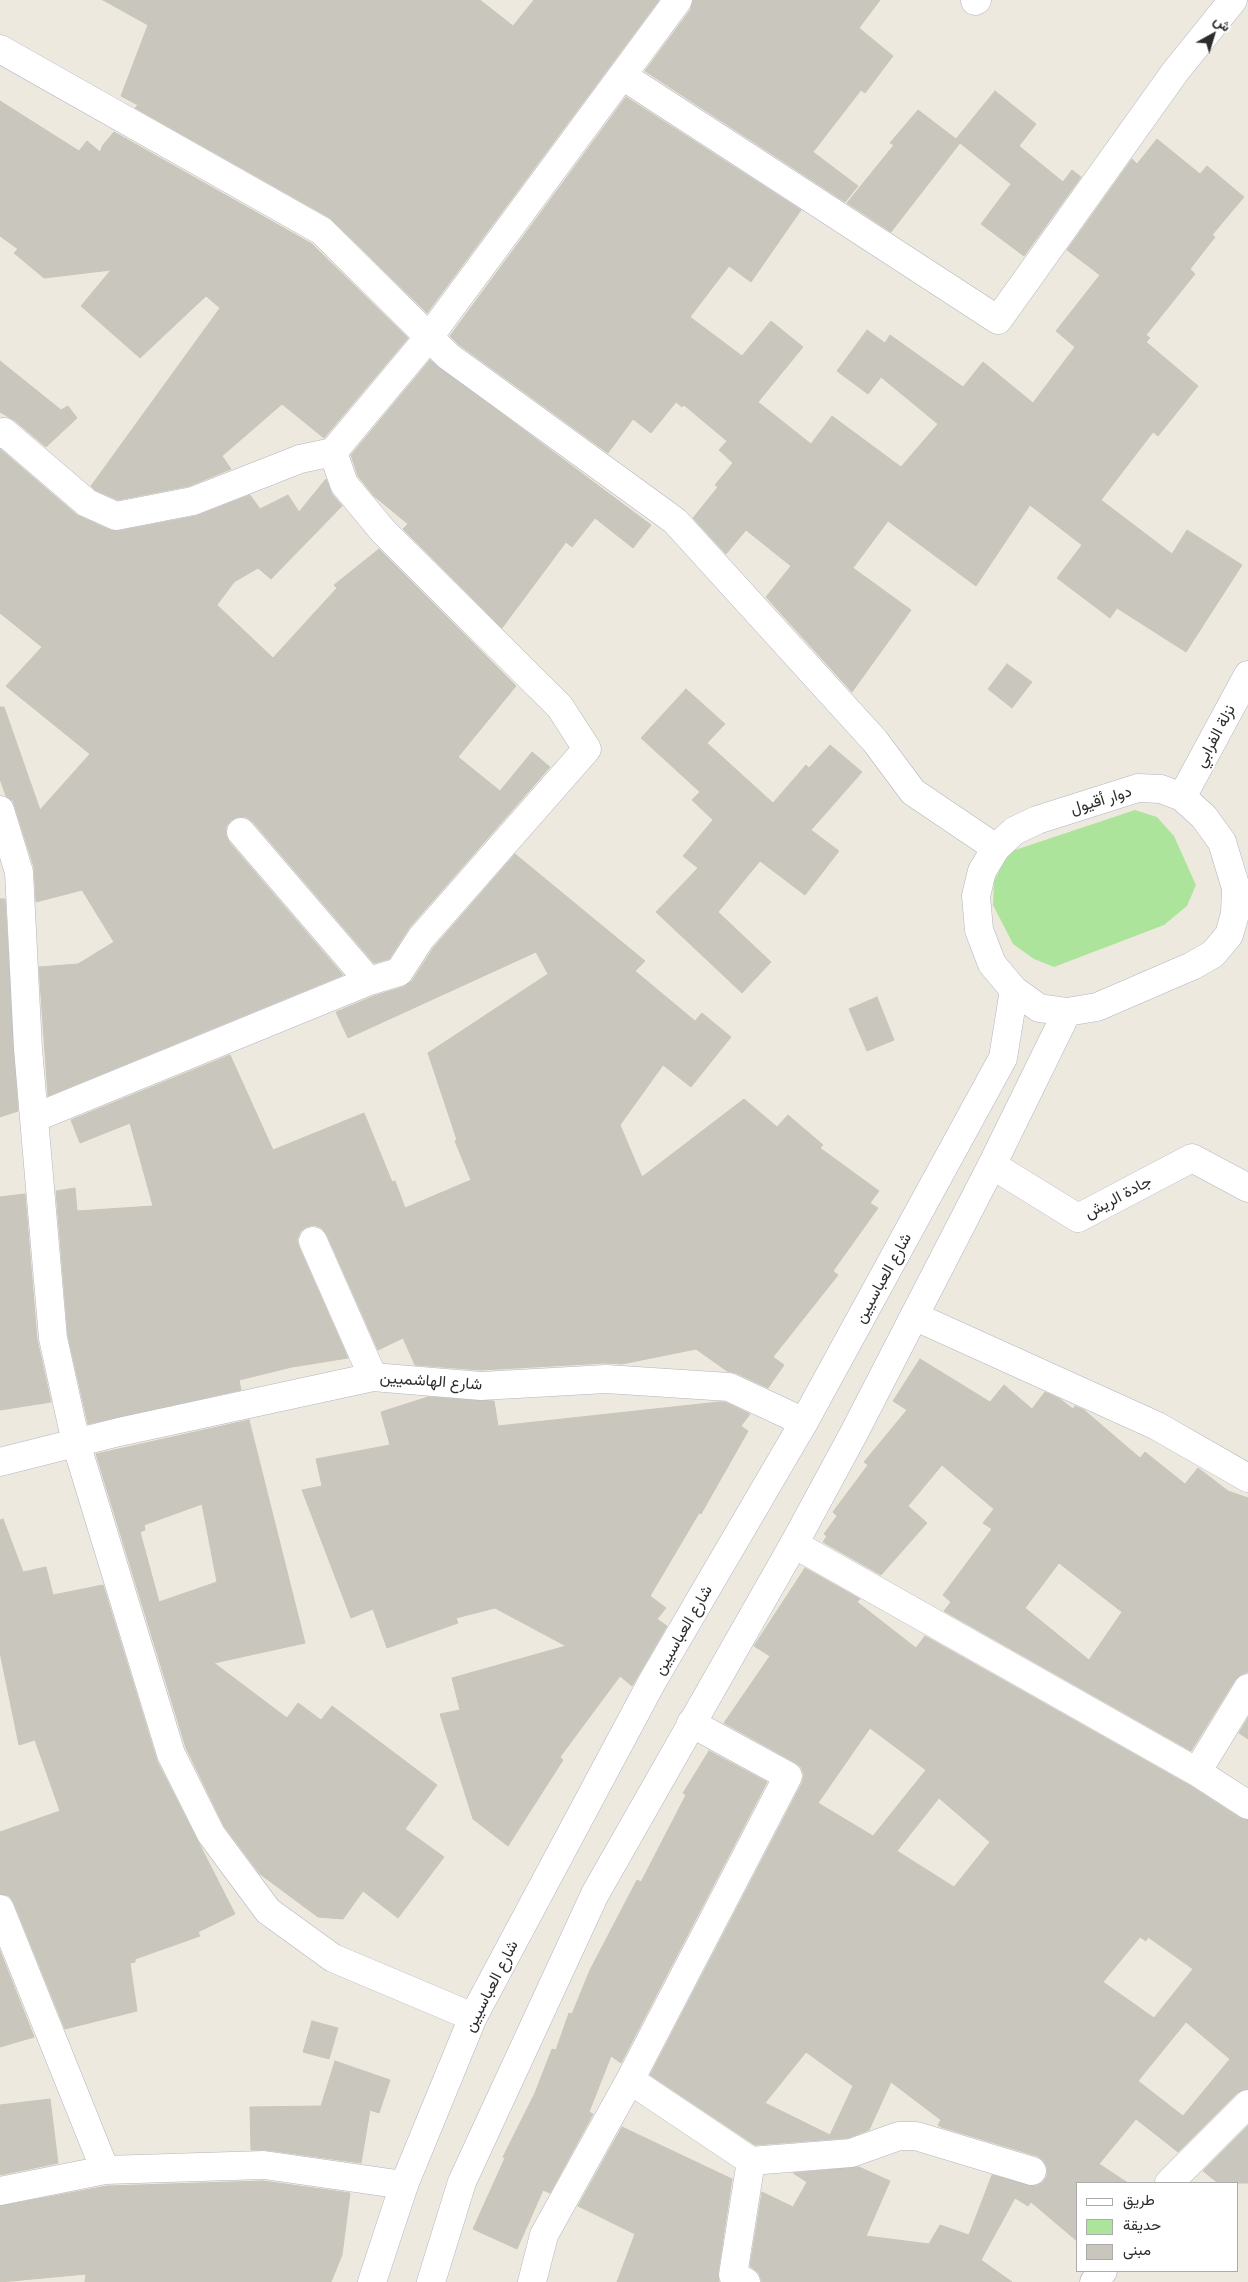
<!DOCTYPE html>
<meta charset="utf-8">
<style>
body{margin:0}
#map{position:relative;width:1248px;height:2282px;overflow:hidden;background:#eee9df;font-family:"Golos Text",Vazirmatn,sans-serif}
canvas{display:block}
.legend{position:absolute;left:1076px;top:2182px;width:162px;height:90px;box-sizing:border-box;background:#fff;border:1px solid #ababab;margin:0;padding:6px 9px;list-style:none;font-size:15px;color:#2c2c2c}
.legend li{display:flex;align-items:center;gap:10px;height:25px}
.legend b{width:25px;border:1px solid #ababab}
.north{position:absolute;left:1188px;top:10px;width:50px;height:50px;-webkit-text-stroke:4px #fff;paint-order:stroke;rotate:39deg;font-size:14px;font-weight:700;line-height:20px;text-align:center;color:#2c2c2c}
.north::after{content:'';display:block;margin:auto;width:18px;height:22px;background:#2c2c2c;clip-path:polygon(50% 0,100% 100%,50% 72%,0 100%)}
</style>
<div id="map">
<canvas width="1248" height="2282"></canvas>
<ul class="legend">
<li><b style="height:6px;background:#fff"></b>طريق</li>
<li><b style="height:14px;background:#ade49c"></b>حديقة</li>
<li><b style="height:14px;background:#c9c7bd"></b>مبنى</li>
</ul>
<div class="north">ش</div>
</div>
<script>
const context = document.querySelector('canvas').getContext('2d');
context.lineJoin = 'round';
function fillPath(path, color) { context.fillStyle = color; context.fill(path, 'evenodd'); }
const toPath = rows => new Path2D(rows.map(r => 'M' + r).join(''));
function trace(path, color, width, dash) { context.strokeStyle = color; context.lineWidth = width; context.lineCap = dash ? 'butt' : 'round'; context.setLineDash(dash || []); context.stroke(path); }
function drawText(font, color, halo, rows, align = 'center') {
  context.font = font + ' "Golos Text",Vazirmatn,sans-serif'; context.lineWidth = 4; context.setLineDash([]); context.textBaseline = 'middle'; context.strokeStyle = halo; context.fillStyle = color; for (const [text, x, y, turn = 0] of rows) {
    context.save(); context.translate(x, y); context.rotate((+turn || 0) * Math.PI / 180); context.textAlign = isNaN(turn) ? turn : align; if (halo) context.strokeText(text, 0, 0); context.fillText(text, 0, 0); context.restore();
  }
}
fillPath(toPath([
 [1135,810,1157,817,1174,836,1196,885,1187,906,1164,925,1054,967,1034,959,1013,944,993,905,994,881,1009,852]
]), '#ade49c');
const building = toPath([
 [103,0,480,0,513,26,534,0,659,0,427,313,330,218,135,108,138,105,121,96,148,25,103,0],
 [693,0,880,0,859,28,893,56,865,93,861,90,813,152,858,186,845,202,645,71,691,9,693,0],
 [995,91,1036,124,1019,146,1063,182,1072,170,1081,177,1024,256,981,224,1011,184,960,143,891,232,847,203,894,145,890,143,918,110,956,139,995,91],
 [626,97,801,210,751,282,729,266,690,317,742,356,771,321,803,347,758,402,811,444,832,416,901,467,938,424,881,377,868,394,837,371,867,330,885,343,890,335,963,387,983,362,1033,403,1075,347,1056,331,1100,275,1067,250,1132,159,1137,164,1157,139,1200,174,1207,166,1244,197,1212,235,1215,237,1190,269,1195,274,1146,335,1150,338,1146,342,1198,386,1158,436,1153,432,1101,500,1172,554,1187,530,1242,565,1186,652,1117,608,1110,618,1057,578,1082,545,1030,505,976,586,888,521,853,568,911,610,852,692,766,597,791,566,746,530,726,554,693,518,718,487,715,485,733,463,719,450,727,441,684,405,682,407,676,402,651,433,633,419,608,453,458,344,450,336,626,97],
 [0,101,79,151,87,141,100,152,103,145,114,132,312,244,408,338,324,438,282,404,222,456,231,469,189,486,118,500,95,490,91,486,220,308,206,296,140,358,81,306,111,270,44,278,14,253,18,249,0,236,0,101],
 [430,360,651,525,633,548,595,518,572,547,566,542,502,628,403,529,408,524,374,496,358,476,351,455,430,360],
 [0,361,61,410,68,406,77,418,46,447,14,420,0,412,0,361],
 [0,449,77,515,110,530,118,531,196,516,250,495,260,509,288,495,299,512,326,479,332,494,342,506,271,579,258,568,234,582,217,605,273,658,337,588,334,585,379,549,516,686,458,757,500,791,532,752,550,767,409,928,389,959,374,963,253,822,246,817,239,817,231,820,226,827,226,835,229,842,343,975,48,1096,39,967,78,964,114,942,82,890,36,902,34,867,13,801,6,796,0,779,0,707,4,707,40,810,90,754,6,686,42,647,0,613,0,449],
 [1007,664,1032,682,1012,708,988,689,1007,664],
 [686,689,725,724,707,743,773,803,806,765,809,768,830,745,862,772,811,830,839,851,805,895,760,861,718,912,771,962,742,993,656,912,698,868,683,856,713,820,692,800,700,792,641,738,686,689],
 [515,854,645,961,635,971,695,1021,702,1013,731,1037,691,1087,663,1065,620,1125,642,1177,744,1099,777,1127,788,1115,823,1145,820,1148,879,1191,870,1203,878,1208,833,1271,838,1275,773,1357,784,1365,768,1388,736,1373,727,1371,696,1349,622,1364,605,1363,481,1370,415,1365,403,1338,378,1350,327,1235,322,1228,314,1225,306,1227,300,1232,297,1240,299,1247,348,1358,292,1367,239,1380,241,1390,88,1424,68,1336,56,1191,75,1188,77,1211,153,1206,130,1123,80,1143,71,1120,230,1055,273,1150,364,1113,392,1182,395,1181,405,1208,471,1180,455,1141,457,1140,428,1053,548,974,536,952,348,1038,336,1012,374,996,403,987,412,981,434,947,515,854],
 [0,899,5,899,18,1111,0,1117,0,899],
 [877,997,894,1040,867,1051,849,1009,877,997],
 [25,1194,37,1339,51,1402,0,1410,0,1197,25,1194],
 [920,1359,990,1402,1004,1385,1032,1409,1045,1392,1060,1399,1073,1409,1075,1406,1084,1410,1140,1458,1145,1452,1185,1484,1198,1468,1228,1491,1248,1498,1248,1672,1240,1675,1235,1680,1191,1751,944,1611,951,1602,943,1595,992,1529,983,1523,994,1509,942,1465,908,1506,927,1523,881,1575,823,1542,827,1536,824,1534,837,1516,833,1512,868,1465,864,1462,907,1410,893,1401,920,1359],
 [1059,1563,1122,1612,1089,1660,1025,1608,1059,1563],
 [428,1397,494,1401,498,1426,719,1402,725,1402,750,1414,741,1426,748,1431,701,1514,699,1513,650,1596,666,1608,657,1619,667,1626,632,1686,620,1676,560,1757,563,1760,508,1846,473,1819,440,1714,460,1710,452,1678,566,1646,495,1608,456,1618,458,1623,387,1648,373,1609,351,1618,302,1490,322,1486,316,1459,390,1445,381,1412,428,1397],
 [249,1420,305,1643,214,1663,287,1718,298,1703,321,1720,332,1706,437,1785,405,1829,444,1857,398,1918,363,1891,343,1919,318,1917,260,1874,224,1826,186,1748,96,1454,249,1420],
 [202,1504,217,1582,159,1602,140,1532,145,1530,144,1525,202,1504],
 [3,1519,23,1572,46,1567,53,1595,103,1585,157,1761,235,1914,198,1932,200,1936,135,1959,135,1962,130,1963,137,2011,65,2029,14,1903,9,1896,0,1894,0,1832,60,1811,35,1740,19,1745,0,1652,0,1520,3,1519],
 [805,1568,860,1599,857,1602,916,1648,925,1636,1189,1785,1240,1818,1248,1820,1248,2089,1237,2093,1178,2152,1136,2119,1099,2164,1128,2183,1077,2183,1077,2241,1031,2202,1028,2206,1015,2198,981,2260,1012,2282,762,2282,759,2273,750,2266,762,2192,793,2207,807,2182,793,2173,859,2167,890,2181,866,2236,929,2244,940,2225,969,2235,992,2175,1035,2186,1042,2183,1047,2176,1047,2167,1043,2160,1037,2156,941,2127,938,2125,941,2120,891,2082,869,2130,848,2138,755,2145,650,2075,802,1783,804,1775,801,1767,796,1763,724,1723,770,1656,754,1646,805,1568],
 [870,1728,926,1770,873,1836,818,1803,870,1728],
 [939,1798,990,1842,954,1887,897,1851,939,1798],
 [1140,1937,1146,1941,1148,1937,1193,1969,1154,2018,1103,1982,1140,1937],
 [1186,2022,1230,2059,1183,2116,1138,2081,1186,2022],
 [806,2052,853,2086,830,2135,765,2103,806,2052],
 [1248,1718,1248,1739,1239,1733,1248,1718],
 [709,1751,767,1782,621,2063,611,2056,589,2112,593,2114,550,2193,543,2190,517,2249,473,2229,505,2158,503,2157,535,2093,552,2049,556,2050,569,2013,572,2014,590,1970,637,1880,641,1882,686,1795,683,1793,709,1751],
 [0,1951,34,2037,0,2047,0,1951],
 [312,2021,338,2028,329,2059,303,2052,312,2021],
 [335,2061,390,2080,379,2113,370,2110,361,2163,266,2150,251,2150,250,2107,321,2106,335,2061],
 [50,2099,58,2163,0,2175,0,2105,50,2099],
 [1248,2126,1248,2183,1218,2183,1203,2171,1248,2126],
 [622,2127,732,2179,718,2273,719,2282,617,2282,635,2234,578,2206,622,2127],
 [263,2181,350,2193,342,2255,331,2282,85,2282,86,2274,0,2282,0,2206,107,2186,263,2181]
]);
fillPath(building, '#c9c7bd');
trace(building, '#cac5b8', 1);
const minor = toPath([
 [975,1,977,0],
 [0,49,322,231,448,356,675,521,875,741,913,792,996,848],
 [623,76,998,320,1175,72,1233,0],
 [0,434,4,432,87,503,116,516,193,501,300,459,333,452,344,484,383,531,560,707,587,749,421,938,399,972,369,981],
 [333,452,429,337,678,0],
 [0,810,19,872,28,1049,53,1338,76,1443,171,1754,211,1834,268,1911,333,1958,473,2017],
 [34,1118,369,981,241,832],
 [992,1165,1078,1218,1192,1158,1248,1188],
 [313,1241,373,1377],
 [914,1316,1157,1426,1248,1478],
 [0,1462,119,1432,373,1377,481,1386,606,1379,729,1387,804,1422],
 [794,1544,1197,1772,1248,1805],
 [1197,1772,1248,1688],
 [0,1909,105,2170],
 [630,2080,751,2161,851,2153,899,2136,916,2136,1032,2171],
 [1169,2183,1248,2104],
 [0,2191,105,2170,264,2165,404,2185],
 [532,2282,544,2235,630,2080,788,1776,691,1723],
 [746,2282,733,2275,751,2161],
 [1094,2282,1103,2271]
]);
const secondary = toPath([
 [1138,788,1161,789,1182,797,1204,817,1222,842,1236,888,1235,914,1229,935,1213,954,1192,966,1097,1007,1067,1012,1039,1008,1014,990,992,964,979,930,976,896,982,871,996,848,1014,831,1037,820,1138,788],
 [1182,797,1248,675],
 [372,2282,404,2185,473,2017,652,1682,804,1422,1003,1058,1014,990],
 [431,2282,462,2182,595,1894,794,1544,854,1433,992,1165,1067,1012]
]);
trace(minor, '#b2b4c0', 29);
trace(secondary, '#b2b4c0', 29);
trace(minor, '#fff', 28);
trace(secondary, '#fff', 28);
drawText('16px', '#2c2c2c', '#fff', [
 ["نزلة الفرابي",1215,736,-62],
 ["دوار أقيول",1101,800,-17],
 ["جادة الريش",1118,1197,-28],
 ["شارع العباسيين",883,1278,-61],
 ["شارع الهاشميين",431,1381,4],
 ["شارع العباسيين",683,1630,-60],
 ["شارع العباسيين",491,1986,-63]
]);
</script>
